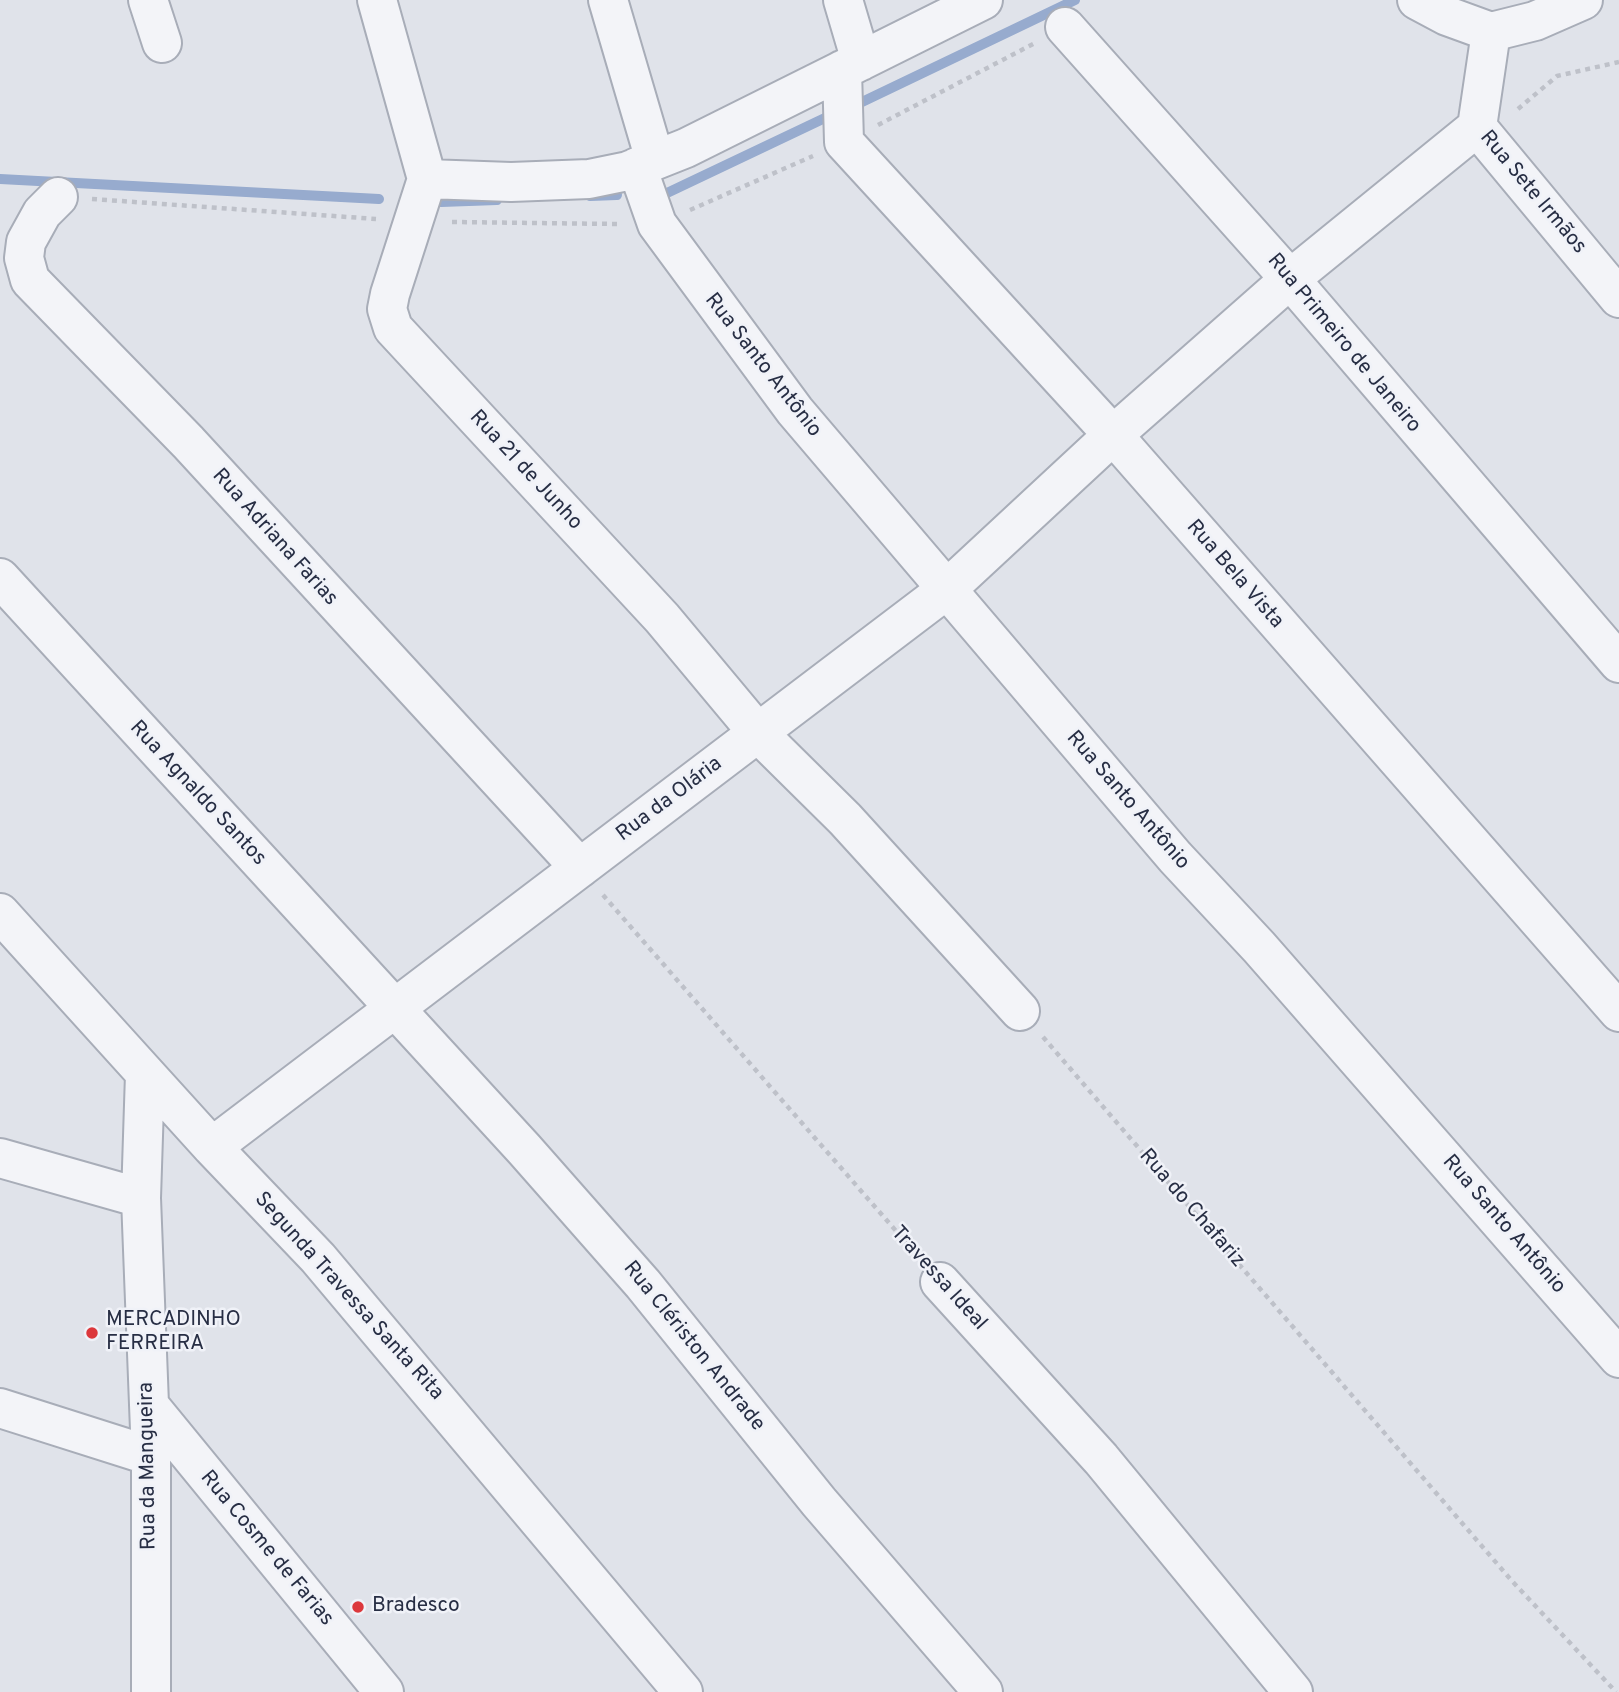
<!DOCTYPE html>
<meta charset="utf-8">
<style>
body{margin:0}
canvas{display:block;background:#e0e3ea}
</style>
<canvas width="1619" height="1692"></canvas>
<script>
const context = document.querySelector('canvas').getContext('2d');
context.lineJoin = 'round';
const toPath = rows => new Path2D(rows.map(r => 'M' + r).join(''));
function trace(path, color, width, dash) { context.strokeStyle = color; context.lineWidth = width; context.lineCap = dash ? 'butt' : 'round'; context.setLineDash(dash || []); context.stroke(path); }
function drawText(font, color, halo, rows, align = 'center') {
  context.font = font + ' Overpass,sans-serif'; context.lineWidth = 5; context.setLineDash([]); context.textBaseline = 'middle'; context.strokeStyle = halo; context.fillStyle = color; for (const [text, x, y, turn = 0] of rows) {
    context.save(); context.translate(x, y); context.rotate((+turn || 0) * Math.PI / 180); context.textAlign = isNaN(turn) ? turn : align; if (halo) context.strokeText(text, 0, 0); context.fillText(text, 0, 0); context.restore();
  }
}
trace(toPath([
 [862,102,1075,0],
 [0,179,379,199],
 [667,193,827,117],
 [590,196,617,195],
 [441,202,497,200]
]), '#97abce', 10);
const minor = toPath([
 [148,0,162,43],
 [377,0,427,179],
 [608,0,655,160],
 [843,0,861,61],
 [1417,0,1447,16,1491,32],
 [1065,27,1290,279,1619,663],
 [1491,32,1477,127,1619,298],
 [1491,32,1535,21,1583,0],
 [842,70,844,142,1113,435,1619,1012],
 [637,167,657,224,795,411,1175,857,1259,947,1619,1358],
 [427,179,390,294,387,309,393,328,662,618,758,733,845,819,1020,1011],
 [427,179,511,182,589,179,628,171,686,148,983,0],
 [58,197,42,213,26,242,24,258,30,280,188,442,580,868],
 [0,578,524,1149,643,1284,819,1502,983,1692],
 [0,913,212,1147,318,1258,683,1692],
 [212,1147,946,590,1113,435,1290,279,1477,127],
 [0,1158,141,1198,145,1074],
 [141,1198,151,1456,151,1692],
 [940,1282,1101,1459,1293,1692],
 [149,1405,384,1692],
 [0,1408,151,1456]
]);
trace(minor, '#a8adb8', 42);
trace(toPath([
 [1518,109,1557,76,1619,62],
 [878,125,1035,43],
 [92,199,376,219],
 [690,210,813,156],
 [452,222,618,224],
 [603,895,917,1255],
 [1043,1037,1512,1581,1616,1692]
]), '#bec1c9', 4.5, [5, 5]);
trace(minor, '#f3f4f8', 38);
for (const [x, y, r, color] of [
 [92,1333,7,"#dc383c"],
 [358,1607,7,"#dc383c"]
]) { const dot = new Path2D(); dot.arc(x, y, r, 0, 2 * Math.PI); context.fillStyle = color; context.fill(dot); trace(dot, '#f0f2f8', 2.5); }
drawText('21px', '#272e44', '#f0f2f8', [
 ["Rua Sete Irmãos",1532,193,50],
 ["Rua Primeiro de Janeiro",1343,344,50],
 ["Rua Santo Antônio",762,366,52],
 ["Rua 21 de Junho",525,471,47],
 ["Rua Adriana Farias",274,538,48],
 ["Rua Bela Vista",1234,575,49],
 ["Rua Agnaldo Santos",197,794,47],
 ["Rua da Olária",670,800,-37],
 ["Rua Santo Antônio",1127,801,49],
 ["Rua do Chafariz",1191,1209,49],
 ["Rua Santo Antônio",1503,1225,49],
 ["Travessa Ideal",938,1279,48],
 ["Segunda Travessa Santa Rita",348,1297,48],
 ["Rua Clériston Andrade",693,1347,51],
 ["Rua da Mangueira",149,1466,-91],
 ["Rua Cosme de Farias",266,1549,50]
]);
drawText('21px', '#272e44', '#f0f2f8', [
 ["MERCADINHO",106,1321],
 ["FERREIRA",106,1345],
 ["Bradesco",372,1607]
], 'left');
</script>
